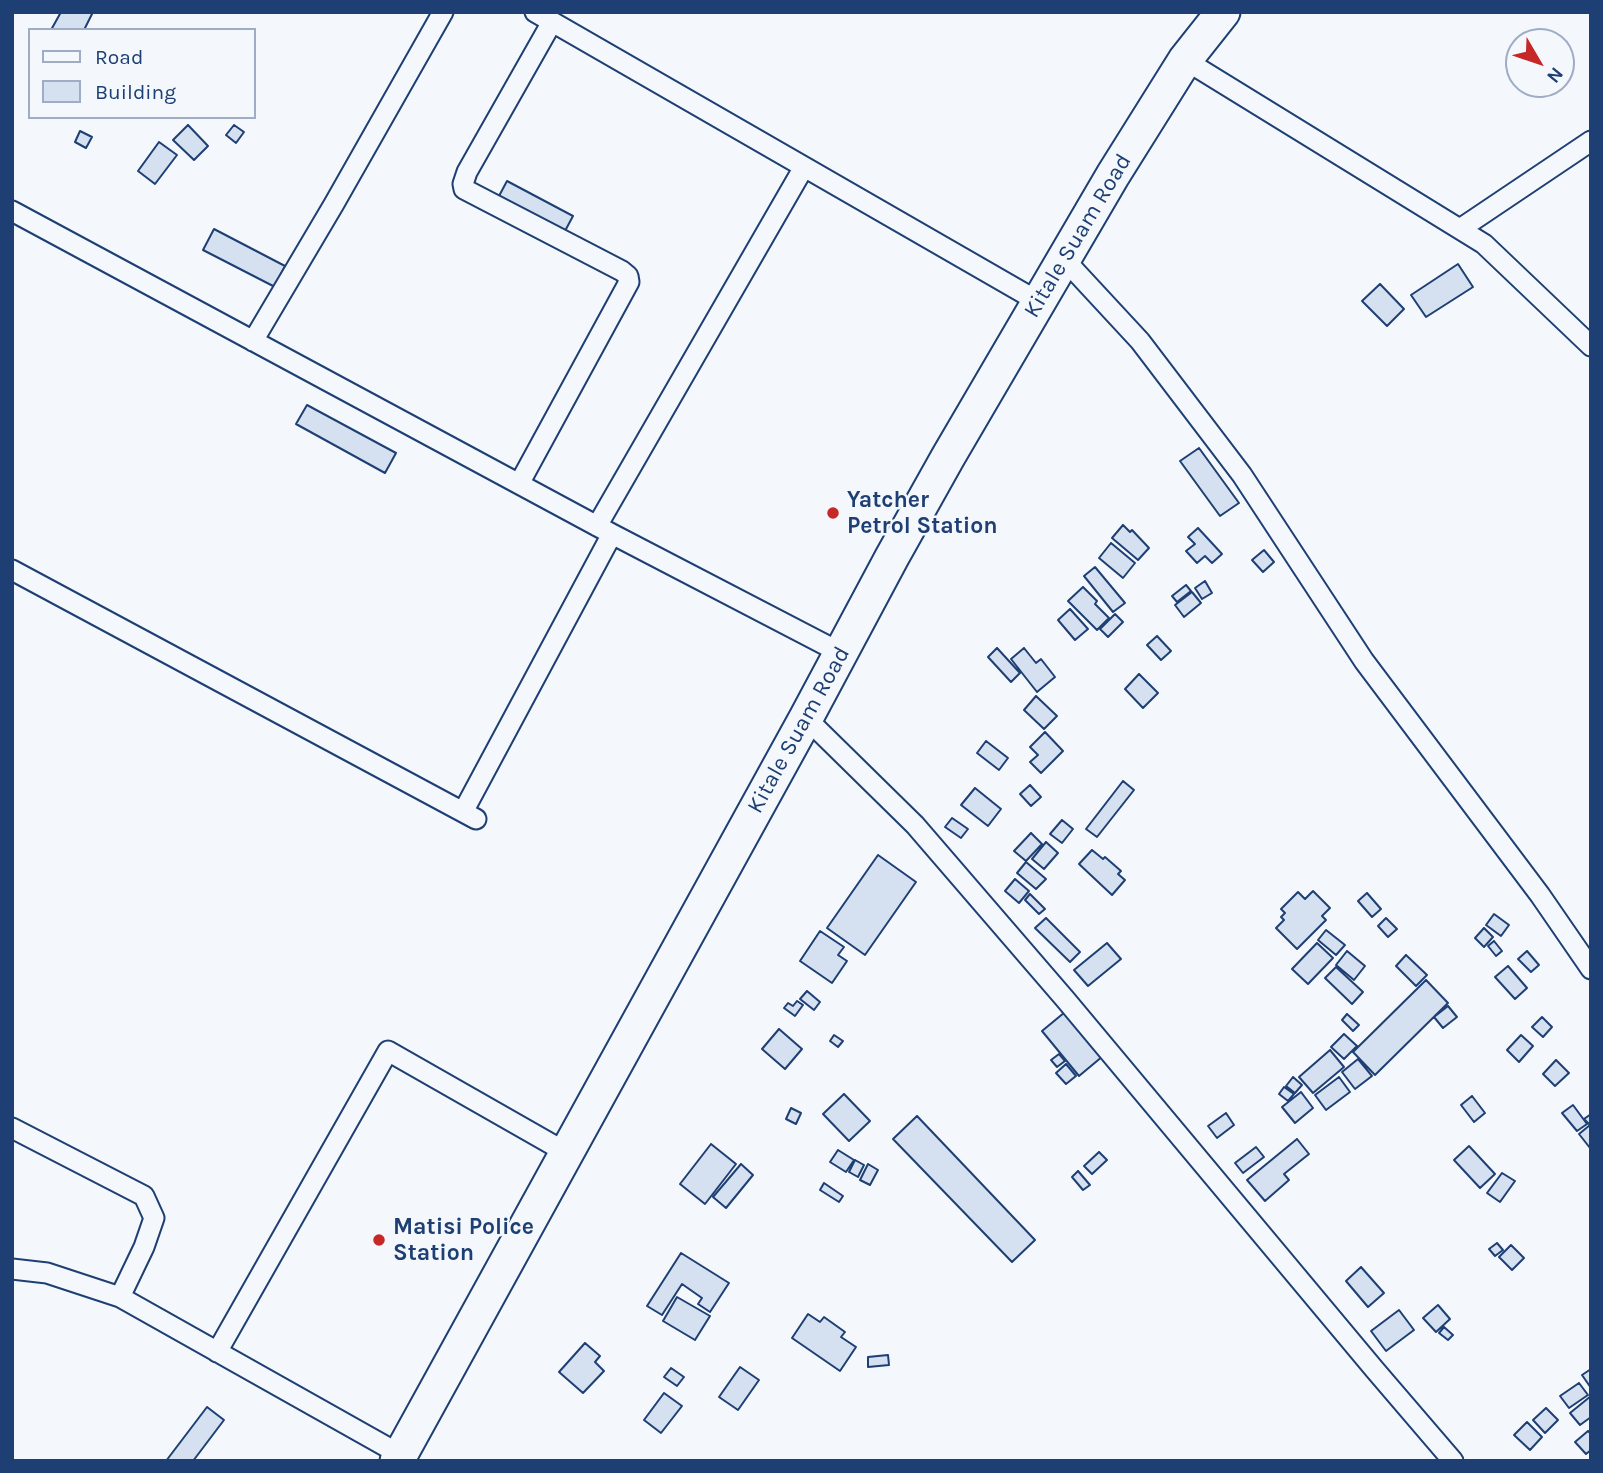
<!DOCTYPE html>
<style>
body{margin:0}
#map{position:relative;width:1603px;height:1473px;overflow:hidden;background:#f4f7fb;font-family:Karla,sans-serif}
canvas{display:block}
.frame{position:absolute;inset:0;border:14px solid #1d3f73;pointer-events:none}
.legend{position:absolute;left:28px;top:28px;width:228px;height:91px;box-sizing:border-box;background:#f4f7fb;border:2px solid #9eadc5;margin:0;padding:9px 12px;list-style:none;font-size:21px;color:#1d3f73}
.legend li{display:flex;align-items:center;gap:14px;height:35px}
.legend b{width:35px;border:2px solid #9eadc5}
.north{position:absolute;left:1505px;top:28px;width:70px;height:70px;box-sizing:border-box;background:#f4f7fb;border:2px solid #9eadc5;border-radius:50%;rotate:129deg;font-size:19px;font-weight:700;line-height:28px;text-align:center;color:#1d3f73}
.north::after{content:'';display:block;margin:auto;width:24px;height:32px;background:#c62828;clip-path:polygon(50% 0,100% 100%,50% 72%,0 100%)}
</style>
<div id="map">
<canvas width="1603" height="1473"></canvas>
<div class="frame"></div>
<ul class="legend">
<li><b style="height:9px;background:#f4f7fb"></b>Road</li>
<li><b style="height:19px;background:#d5e0f0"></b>Building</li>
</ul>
<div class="north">N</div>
</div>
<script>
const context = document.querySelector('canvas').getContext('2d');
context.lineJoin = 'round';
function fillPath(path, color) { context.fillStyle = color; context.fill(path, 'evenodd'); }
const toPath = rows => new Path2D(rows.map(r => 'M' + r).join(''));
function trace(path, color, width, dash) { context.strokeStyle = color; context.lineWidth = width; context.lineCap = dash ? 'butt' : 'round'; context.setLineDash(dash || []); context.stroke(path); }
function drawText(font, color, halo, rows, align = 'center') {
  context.font = font + ' Karla,sans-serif'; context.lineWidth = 5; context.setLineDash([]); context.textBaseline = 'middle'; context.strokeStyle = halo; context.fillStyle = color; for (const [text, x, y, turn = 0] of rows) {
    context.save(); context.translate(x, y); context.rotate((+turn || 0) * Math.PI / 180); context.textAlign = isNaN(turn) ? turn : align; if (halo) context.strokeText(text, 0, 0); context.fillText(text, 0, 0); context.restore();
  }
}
const building = toPath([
 [61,12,93,12,84,30,51,30,61,12],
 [188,125,208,146,194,160,173,140,188,125],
 [234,125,244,132,236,143,226,135,234,125],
 [80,131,92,137,86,148,75,142,80,131],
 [159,142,177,155,155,184,138,171,159,142],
 [507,181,573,216,565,231,499,196,507,181],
 [214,229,285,266,275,287,203,250,214,229],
 [1458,264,1473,287,1426,317,1411,295,1458,264],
 [1380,284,1404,309,1387,326,1362,301,1380,284],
 [307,405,396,453,385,473,296,424,307,405],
 [1199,448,1239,503,1220,516,1180,461,1199,448],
 [1123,525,1130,532,1132,530,1149,548,1138,560,1112,538,1123,525],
 [1198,528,1222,554,1212,563,1205,556,1197,563,1186,551,1195,544,1188,537,1198,528],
 [1111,543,1135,563,1123,578,1099,558,1111,543],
 [1264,550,1274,562,1263,572,1252,560,1264,550],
 [1095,567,1125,603,1113,612,1084,576,1095,567],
 [1205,581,1212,593,1202,599,1195,588,1205,581],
 [1186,585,1191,591,1177,602,1172,596,1186,585],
 [1083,587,1097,601,1095,604,1109,618,1097,630,1068,601,1083,587],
 [1192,592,1201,603,1184,617,1175,605,1192,592],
 [1070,609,1088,629,1075,640,1058,620,1070,609],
 [1115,614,1123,622,1108,637,1100,629,1115,614],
 [1157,636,1171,651,1161,660,1147,645,1157,636],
 [997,648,1020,673,1011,682,988,657,997,648],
 [1024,648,1036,663,1041,659,1055,677,1037,692,1011,659,1024,648],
 [1139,674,1158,693,1143,708,1125,689,1139,674],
 [1036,696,1057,716,1044,729,1024,710,1036,696],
 [1045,732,1063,751,1041,773,1030,762,1038,755,1030,747,1045,732],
 [986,741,1008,758,999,770,977,753,986,741],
 [1123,781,1134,790,1097,837,1086,829,1123,781],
 [1030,785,1041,797,1031,806,1020,794,1030,785],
 [975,788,1001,809,988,826,961,805,975,788],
 [952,818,968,829,961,838,945,827,952,818],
 [1062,820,1073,829,1062,843,1050,834,1062,820],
 [1031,833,1042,844,1026,861,1014,851,1031,833],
 [1046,842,1058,853,1044,869,1032,859,1046,842],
 [1092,850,1103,859,1105,857,1121,871,1118,874,1125,880,1112,895,1079,864,1092,850],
 [878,855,916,882,865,955,827,928,878,855],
 [1026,862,1046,879,1036,889,1017,873,1026,862],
 [1015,879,1029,891,1019,903,1005,891,1015,879],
 [1313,891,1330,908,1322,916,1326,920,1297,949,1276,928,1284,920,1281,917,1285,913,1281,909,1298,892,1305,899,1313,891],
 [1367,893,1381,909,1372,917,1358,901,1367,893],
 [1030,894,1045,909,1039,914,1025,900,1030,894],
 [1494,914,1509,925,1501,936,1486,925,1494,914],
 [1046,918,1080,952,1070,962,1035,928,1046,918],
 [1386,918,1397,929,1388,937,1378,926,1386,918],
 [1484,928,1493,937,1484,947,1475,938,1484,928],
 [1326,930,1345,945,1336,955,1318,940,1326,930],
 [820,931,844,947,838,955,847,961,832,983,800,961,820,931],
 [1494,941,1502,951,1496,956,1488,946,1494,941],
 [1107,943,1121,959,1088,986,1074,970,1107,943],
 [1317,943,1333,958,1308,984,1292,969,1317,943],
 [1347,951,1365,966,1354,980,1336,965,1347,951],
 [1527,951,1539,965,1531,972,1518,959,1527,951],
 [1406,955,1427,975,1416,986,1396,966,1406,955],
 [1508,966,1527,988,1515,999,1495,977,1508,966],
 [1336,967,1363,992,1352,1004,1325,978,1336,967],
 [1426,980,1448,1003,1375,1075,1353,1052,1426,980],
 [807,991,820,1002,814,1010,800,999,807,991],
 [797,1001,803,1005,795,1016,784,1008,788,1003,793,1006,797,1001],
 [1448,1006,1457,1017,1443,1028,1434,1017,1448,1006],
 [1065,1012,1103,1056,1079,1076,1042,1031,1065,1012],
 [1347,1014,1359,1025,1353,1031,1342,1020,1347,1014],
 [1542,1017,1552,1027,1543,1037,1532,1027,1542,1017],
 [779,1029,802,1049,785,1069,762,1049,779,1029],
 [1344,1034,1357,1046,1344,1059,1331,1047,1344,1034],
 [834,1035,843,1041,838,1047,830,1041,834,1035],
 [1521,1035,1533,1046,1519,1062,1507,1050,1521,1035],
 [1330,1050,1344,1067,1313,1093,1299,1077,1330,1050],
 [1059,1054,1065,1061,1057,1067,1051,1060,1059,1054],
 [1358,1059,1372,1076,1355,1089,1342,1072,1358,1059],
 [1556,1060,1569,1073,1555,1086,1543,1074,1556,1060],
 [1066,1064,1076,1076,1066,1084,1056,1073,1066,1064],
 [1293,1077,1302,1085,1295,1093,1286,1086,1293,1077],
 [1339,1077,1350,1092,1326,1110,1315,1095,1339,1077],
 [1284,1087,1294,1094,1288,1101,1279,1094,1284,1087],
 [1301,1092,1313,1108,1295,1123,1282,1107,1301,1092],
 [844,1094,870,1121,849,1141,823,1114,844,1094],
 [1472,1096,1485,1113,1474,1122,1461,1105,1472,1096],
 [1573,1105,1587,1124,1577,1131,1562,1113,1573,1105],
 [791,1108,801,1113,796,1124,786,1119,791,1108],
 [1226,1113,1234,1125,1217,1138,1208,1126,1226,1113],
 [1591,1114,1591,1147,1590,1148,1579,1134,1590,1125,1584,1119,1591,1114],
 [917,1116,1035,1240,1012,1262,893,1139,917,1116],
 [1297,1139,1309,1154,1284,1174,1289,1180,1265,1201,1247,1180,1297,1139],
 [711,1144,736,1164,705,1204,680,1184,711,1144],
 [1469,1146,1495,1174,1480,1188,1454,1160,1469,1146],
 [1256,1147,1264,1157,1243,1173,1235,1163,1256,1147],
 [838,1150,854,1160,846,1172,830,1162,838,1150],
 [1099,1152,1107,1160,1092,1174,1084,1166,1099,1152],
 [855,1160,864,1165,858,1177,849,1172,855,1160],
 [741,1164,753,1175,726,1208,713,1197,741,1164],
 [868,1164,878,1170,870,1185,860,1180,868,1164],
 [1078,1171,1090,1185,1083,1190,1072,1177,1078,1171],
 [1502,1173,1515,1181,1500,1202,1487,1193,1502,1173],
 [824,1183,843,1196,839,1202,820,1190,824,1183],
 [1497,1243,1503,1250,1495,1256,1489,1249,1497,1243],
 [1511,1245,1524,1258,1512,1270,1499,1257,1511,1245],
 [681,1253,729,1283,710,1312,698,1304,702,1298,682,1284,662,1315,647,1306,681,1253],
 [1361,1267,1384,1293,1368,1307,1346,1281,1361,1267],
 [677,1297,710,1316,695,1340,663,1321,677,1297],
 [1438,1305,1450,1319,1436,1332,1423,1318,1438,1305],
 [1399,1310,1414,1330,1386,1351,1371,1331,1399,1310],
 [808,1314,820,1322,824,1317,845,1332,841,1337,856,1347,840,1371,792,1338,808,1314],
 [1444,1327,1453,1335,1448,1340,1439,1333,1444,1327],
 [585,1343,600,1356,595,1362,604,1371,583,1393,559,1372,585,1343],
 [888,1355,889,1365,868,1367,868,1357,888,1355],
 [740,1367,759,1380,738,1410,719,1397,740,1367],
 [671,1368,684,1377,677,1386,664,1377,671,1368],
 [1591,1369,1591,1388,1582,1375,1591,1369],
 [1579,1383,1588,1395,1569,1408,1560,1396,1579,1383],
 [664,1393,682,1406,661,1433,644,1420,664,1393],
 [1591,1396,1591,1417,1580,1425,1570,1413,1591,1396],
 [207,1407,224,1420,193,1461,166,1461,207,1407],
 [1546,1408,1558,1420,1545,1433,1533,1420,1546,1408],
 [1527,1422,1542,1437,1530,1450,1514,1435,1527,1422],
 [1588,1431,1591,1434,1591,1450,1586,1454,1575,1442,1588,1431]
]);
fillPath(building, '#d5e0f0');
trace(building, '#1d3f73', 2);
const minor = toPath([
 [535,12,1039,302],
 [1185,60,1484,244,1591,346],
 [12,211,612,534,841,653],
 [1460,229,1591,141],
 [1064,259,1140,341,1242,475,1364,661,1540,895,1591,969],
 [253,341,334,204,443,12],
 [519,484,629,282,628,276,622,271,464,189,463,184,467,172,552,22],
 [597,526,804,167],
 [12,570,476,819],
 [806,718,915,825,1065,999,1375,1370,1453,1461],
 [463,812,612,534],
 [12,1128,144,1196,154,1218,144,1247,120,1297,401,1455],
 [12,1269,47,1273,120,1297],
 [217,1352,388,1051,567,1153]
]);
const trunk = toPath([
 [397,1461,806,718,892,557,948,457,1113,175,1185,60,1223,12]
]);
trace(minor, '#1d3f73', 23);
trace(trunk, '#1d3f73', 37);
trace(minor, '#f4f7fb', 19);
trace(trunk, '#f4f7fb', 33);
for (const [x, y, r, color] of [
 [833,513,7,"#c62828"],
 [379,1240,7,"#c62828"]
]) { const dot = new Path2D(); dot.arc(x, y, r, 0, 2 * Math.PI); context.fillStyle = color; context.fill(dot); trace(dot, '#f4f7fb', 2.5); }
drawText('23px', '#1d3f73', '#f4f7fb', [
 ["Kitale Suam Road",1078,236,-59],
 ["Kitale Suam Road",799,730,-61]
]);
drawText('bold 23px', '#1d3f73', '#f4f7fb', [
 ["Yatcher",847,500],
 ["Petrol Station",847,526],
 ["Matisi Police",393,1227],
 ["Station",393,1253]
], 'left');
</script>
